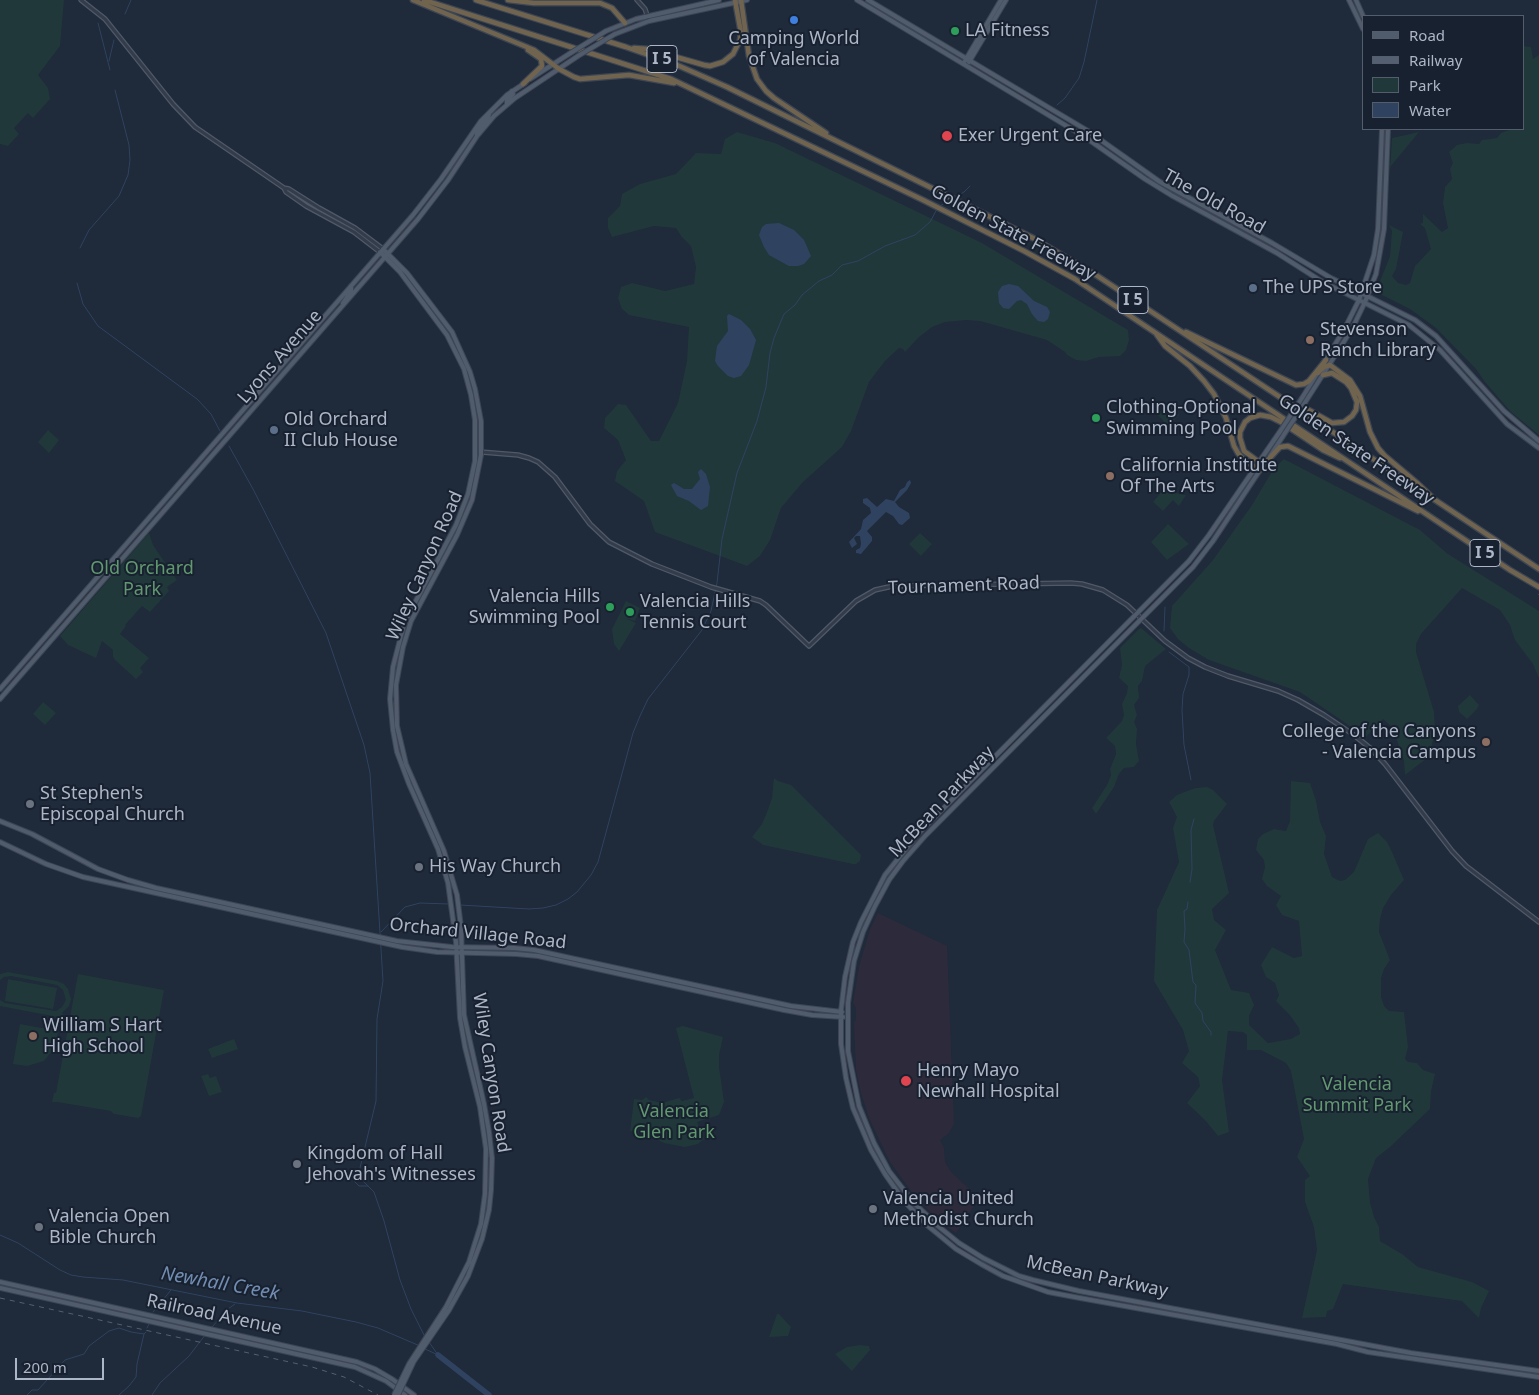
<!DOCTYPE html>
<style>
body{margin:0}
#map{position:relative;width:1539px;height:1395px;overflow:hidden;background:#1f2a3a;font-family:"Noto Sans",sans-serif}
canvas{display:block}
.legend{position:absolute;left:1362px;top:15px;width:162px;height:115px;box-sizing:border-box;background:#18212f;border:1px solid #545d6c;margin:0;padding:6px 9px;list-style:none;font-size:15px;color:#adb6c7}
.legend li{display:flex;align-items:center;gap:10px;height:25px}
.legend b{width:25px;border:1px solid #545d6c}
.scale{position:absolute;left:15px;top:1358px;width:89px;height:22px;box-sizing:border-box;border:2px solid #adb6c7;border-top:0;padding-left:6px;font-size:15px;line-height:18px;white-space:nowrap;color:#adb6c7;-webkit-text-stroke:4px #18212f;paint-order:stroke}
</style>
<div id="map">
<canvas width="1539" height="1395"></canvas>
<ul class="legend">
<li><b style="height:6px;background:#505b6b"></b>Road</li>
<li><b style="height:6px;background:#546072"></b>Railway</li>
<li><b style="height:14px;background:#21383b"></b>Park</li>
<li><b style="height:14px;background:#2f4361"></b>Water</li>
</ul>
<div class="scale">200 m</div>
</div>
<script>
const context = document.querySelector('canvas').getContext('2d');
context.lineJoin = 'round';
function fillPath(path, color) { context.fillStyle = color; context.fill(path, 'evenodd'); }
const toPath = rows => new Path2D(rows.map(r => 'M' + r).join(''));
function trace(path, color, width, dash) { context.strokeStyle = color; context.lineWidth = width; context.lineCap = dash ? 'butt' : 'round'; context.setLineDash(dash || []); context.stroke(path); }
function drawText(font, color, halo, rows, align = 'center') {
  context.font = font + ' "Noto Sans",sans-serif'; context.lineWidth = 4; context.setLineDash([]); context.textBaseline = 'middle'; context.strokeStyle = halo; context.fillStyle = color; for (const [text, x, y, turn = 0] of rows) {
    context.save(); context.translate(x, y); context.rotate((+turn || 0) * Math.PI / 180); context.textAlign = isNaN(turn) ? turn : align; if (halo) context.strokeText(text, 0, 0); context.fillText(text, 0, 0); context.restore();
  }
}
fillPath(toPath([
 [878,913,947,946,954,1124,949,1133,940,1140,944,1148,945,1162,951,1172,979,1198,956,1233,943,1224,921,1203,916,1194,914,1195,890,1162,869,1118,861,1093,856,1070,854,1022,856,1020,856,1008,853,1003,859,967,870,929]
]), '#2d2b3b');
fillPath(toPath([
 [0,0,64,0,60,46,38,75,48,88,50,99,33,118,28,113,14,128,19,134,8,146,0,144],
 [1523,46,1531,47,1533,59,1539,55,1539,435,1510,411,1485,382,1476,369,1436,328,1410,309,1380,294,1377,289,1390,256,1392,231,1389,225,1403,232,1396,269,1392,276,1398,283,1406,285,1410,283,1415,266,1431,249,1425,228,1420,224,1423,223,1423,214,1442,232,1448,228,1443,203,1445,187,1452,179,1450,169,1453,163,1449,152,1457,145,1467,143,1479,144,1482,140,1497,138,1501,133,1512,129,1523,129],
 [737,132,775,143,982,243,1128,330,1129,340,1126,350,1120,356,1099,357,1086,361,1076,360,1067,355,1065,352,1047,340,980,321,966,320,945,322,932,327,919,337,905,352,903,349,899,348,885,361,869,382,851,431,842,447,803,482,781,508,770,540,760,556,747,566,655,532,644,501,615,481,617,471,626,460,618,440,604,428,605,418,618,404,626,405,651,441,659,441,678,403,687,361,689,327,629,315,622,309,618,298,621,287,632,283,665,291,694,284,696,267,691,246,681,236,676,228,654,226,612,237,608,228,608,218,620,206,622,194,640,184,676,174,696,153,721,154,725,139],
 [1419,132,1391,166,1390,170,1392,138],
 [1168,403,1179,415,1168,426,1157,414,1163,409],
 [48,430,59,440,49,453,38,442],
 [1284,459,1420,530,1448,554,1539,611,1539,678,1533,664,1515,640,1510,625,1500,610,1462,588,1421,634,1416,644,1416,652,1434,712,1435,731,1430,753,1426,759,1405,775,1404,761,1399,746,1392,727,1383,719,1366,737,1300,692,1209,660,1189,648,1178,639,1170,628,1172,606,1213,560,1252,505,1274,468],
 [1163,490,1184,495,1186,495,1179,506,1173,500,1163,511,1153,502],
 [1168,524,1189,544,1167,560,1151,542],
 [149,533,153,545,177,580,167,587,169,591,150,612,142,606,125,625,126,626,120,634,149,658,140,668,143,672,136,679,115,660,113,657,113,650,102,641,96,658,68,645,60,636],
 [920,533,932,544,921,556,909,544],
 [626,601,640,608,635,621,625,618,636,623,619,651,614,644,612,629],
 [1141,628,1166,649,1145,666,1142,681,1138,686,1139,698,1134,705,1137,715,1134,722,1137,729,1136,744,1139,761,1134,767,1124,768,1119,774,1114,787,1096,814,1092,808,1107,785,1111,775,1110,769,1116,754,1115,746,1106,738,1122,721,1124,715,1122,704,1127,693,1128,686,1119,678,1122,665,1120,648,1139,629],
 [1470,695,1479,705,1477,709,1467,719,1459,712,1458,706],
 [43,702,56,713,45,725,33,714],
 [774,778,778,781,791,785,861,855,860,861,856,864,853,864,763,845,752,837,762,824,767,812,772,798],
 [1291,781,1310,783,1316,801,1320,822,1326,836,1324,854,1332,877,1340,881,1345,880,1354,872,1368,839,1378,833,1387,842,1392,852,1404,880,1391,895,1383,908,1380,919,1379,932,1390,960,1384,969,1381,978,1381,997,1384,1006,1389,1011,1404,1012,1408,1047,1405,1059,1408,1062,1417,1063,1423,1070,1435,1074,1431,1091,1430,1109,1390,1147,1376,1158,1368,1179,1370,1203,1374,1217,1379,1227,1380,1241,1402,1254,1418,1267,1472,1282,1489,1291,1481,1308,1479,1318,1462,1301,1343,1284,1333,1309,1327,1311,1326,1317,1302,1318,1317,1250,1314,1227,1305,1202,1305,1180,1310,1176,1297,1157,1304,1139,1291,1071,1286,1063,1261,1050,1247,1050,1247,1035,1243,1032,1228,1031,1222,1080,1229,1132,1218,1136,1205,1120,1187,1103,1200,1086,1198,1077,1182,1063,1189,1051,1183,1030,1154,981,1157,910,1179,862,1173,828,1177,817,1169,802,1177,795,1187,791,1196,788,1207,787,1213,790,1227,804,1214,821,1213,825,1229,893,1212,909,1214,920,1226,930,1215,950,1231,990,1249,993,1254,1005,1249,1016,1249,1025,1268,1043,1291,1039,1300,1034,1299,1028,1289,1014,1276,1001,1279,995,1275,983,1266,977,1261,965,1272,947,1294,958,1302,956,1299,921,1282,915,1276,905,1281,896,1267,886,1262,879,1265,867,1264,860,1256,850,1258,839,1263,834,1274,829,1286,831,1290,821],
 [8,972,57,981,64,984,68,989,71,999,69,1006,62,1013,63,1014,63,1018,0,1006,0,1000,5,1003,56,1011,62,1007,66,1000,63,990,57,985,11,976,4,977,0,980,0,974],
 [78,974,164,990,141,1116,138,1118,114,1114,111,1111,57,1102,52,1102,54,1093,56,1093],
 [8,979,57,988,53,1009,5,1001],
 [20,1024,58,1031,56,1046,44,1061,27,1066,13,1064],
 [683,1026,723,1037,719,1055,719,1067,724,1102,719,1115,697,1122,704,1139,698,1144,685,1147,664,1143,652,1137,647,1139,634,1132,630,1131,634,1099,642,1100,646,1097,649,1100,662,1103,679,1098,682,1101,694,1098,676,1028],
 [234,1039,238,1049,212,1058,208,1049],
 [208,1074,210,1078,216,1076,222,1092,209,1096,201,1076],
 [777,1314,779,1314,791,1327,788,1336,769,1337],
 [860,1345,869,1346,870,1350,852,1371,835,1354,847,1347]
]), '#21383b');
fillPath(toPath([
 [779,223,794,230,804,240,811,256,804,264,798,266,789,266,769,255,764,247,759,235,762,227,766,224],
 [1009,284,1018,286,1034,301,1047,307,1050,312,1048,319,1044,322,1038,321,1032,314,1027,304,1021,300,1017,301,1009,309,1003,308,999,303,998,292,1002,286],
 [729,314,741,320,750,329,756,340,749,365,741,376,734,378,728,376,718,366,715,361,717,346,728,331,727,316],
 [701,469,706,474,710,487,708,506,701,510,689,501,677,496,671,485,674,483,684,489,692,489,700,479,698,472],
 [910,480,911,483,907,490,895,502,899,507,909,513,910,518,902,525,899,524,893,516,886,512,867,531,872,537,872,541,861,554,856,553,856,550,860,548,861,544,860,536,856,536,854,538,857,544,852,548,849,542,861,529,863,520,871,513,870,508,863,503,863,499,867,498,877,507,886,499,894,501,900,490,905,487,907,482]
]), '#2f4361');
trace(toPath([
 [125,14,131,0],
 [98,23,110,70],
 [109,61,114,40],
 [1057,105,1065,98,1079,78,1084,62,1097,0],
 [955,197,964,192,970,186],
 [940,206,951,199],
 [80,248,89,230,119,196,128,175,130,160,129,145,115,90],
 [77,283,83,304,98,326,197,399,211,414,220,431],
 [229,446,253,489,326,633,364,745,370,773,383,981,377,1019,376,1101,360,1168,361,1179,374,1192,384,1221,400,1280,411,1309,425,1337],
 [1538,594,1539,595],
 [1164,631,1165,607],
 [1169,652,1189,667,1189,675,1183,694,1182,710,1184,745,1191,780],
 [1190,882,1192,869,1191,830,1194,819],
 [1188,902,1187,909,1184,911,1185,929,1184,942,1189,950,1193,982,1196,985,1195,1003,1202,1013,1203,1021,1211,1032,1211,1035],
 [460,905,529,909,543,908,556,905,568,899,577,892,591,875,598,862,633,733,640,716,648,699,702,630,711,611,717,583,722,539,737,473,757,421,766,387,770,353,774,338,784,314,795,305,802,295,819,281,832,275,842,265,858,261,885,246,915,235,930,222,937,209],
 [381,932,405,907,420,903,448,904],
 [354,1181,359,1186,368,1186],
 [0,1235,18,1243,60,1270,71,1275,83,1277,123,1280,237,1303,302,1311,356,1322,378,1328,420,1346],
 [153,1312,171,1290],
 [212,1327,228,1309,235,1304],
 [147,1328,149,1324],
 [429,1342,438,1355],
 [423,1348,438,1355],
 [27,1395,32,1390,38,1390,65,1360,84,1354,89,1346,109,1331,119,1328,131,1332,144,1334,146,1332],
 [119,1395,129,1386,136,1377,137,1364,144,1334],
 [152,1395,160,1383,189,1356,209,1330]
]), '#2f4361', 1);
trace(toPath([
 [438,1355,489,1395]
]), '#2f4361', 5.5);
const minor = toPath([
 [81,0,105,19,173,104,195,127,284,188,289,189,319,208,355,228,383,249],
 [637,0,645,9,649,21],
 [284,188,286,192,306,206,354,232,380,252],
 [481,452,518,455,529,458,538,462,555,477,590,524,609,542,652,564,711,587,760,601,766,605,809,646,856,601,875,590,893,586,1071,583,1082,584,1103,590,1127,605,1165,641,1188,658,1205,667,1228,676,1278,691,1298,700,1324,715,1354,735,1370,748,1385,764,1452,851,1466,866,1539,922]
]);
const major = toPath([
 [857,0,1085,137,1145,179,1171,195,1277,253,1321,281,1409,325,1440,350,1507,424,1539,448],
 [868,0,1088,131,1160,182,1272,243,1331,278,1415,320,1436,336,1504,411,1539,441],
 [1349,0,1363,29],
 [1356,0,1363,16],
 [606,31,636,19,719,0],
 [615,34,649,21,747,0],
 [965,61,1001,0],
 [969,62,1006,0],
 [530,79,569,54],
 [507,104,507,100,513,94,512,91],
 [477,136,477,133,488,118,489,114],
 [383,249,407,273,452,332,470,372,475,389,481,421,481,455,472,500,457,535,411,621,403,647,396,685,397,726,406,764,444,851,457,895,461,927,464,1015,484,1104,489,1132,492,1158,491,1190,489,1210,482,1239,468,1276,449,1310],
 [380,252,400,272,447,335,464,369,471,395,475,420,475,461,468,494,456,525,409,614,403,628,393,667,390,699,393,730,397,752,409,784,438,849,448,883,456,942,460,1018,465,1047,480,1107,486,1149,485,1194,481,1224,469,1262,446,1307],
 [343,303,351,291,351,286],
 [1324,362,1344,330,1359,300,1374,255,1378,229,1382,129],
 [1302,398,1318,372],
 [1306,401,1352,329,1365,302,1376,274,1384,229,1388,129],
 [1281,430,1209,535,1189,561,918,834,885,875,861,922,853,942,845,977,841,1011,841,1044,846,1078,853,1108,871,1150,885,1174,904,1201,928,1226,956,1249,981,1264,1003,1276,1048,1292,1080,1298,1337,1344,1368,1352,1539,1377],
 [1270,456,1285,433],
 [1264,464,1213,541,1193,567,925,836,903,861,889,880,875,906,863,932,854,961,848,1003,848,1051,859,1106,874,1143,889,1171,914,1203,938,1226,959,1243,983,1258,1019,1276,1033,1280,1079,1291,1411,1353,1539,1371],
 [0,689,413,215,441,179,481,121,507,95,525,83],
 [0,699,418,219,448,180,477,136,494,116,515,98,578,56],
 [0,821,32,834,98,869,128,880,156,888,397,941,452,947,514,948,534,950,791,1006,842,1012],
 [0,842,46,864,83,877,402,947,437,952,516,954,538,956,784,1010,812,1015,843,1017],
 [0,1282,357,1362,375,1369,392,1379,414,1395],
 [0,1288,355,1367,386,1381,405,1395]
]);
const highway = toPath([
 [413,0,534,50,559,69,574,77,580,79,629,75,674,83],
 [424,0,671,79,923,200,1024,251,1075,279,1510,570,1539,587],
 [476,0,626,47,677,65,727,87,1033,238,1096,275,1539,569],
 [508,0,534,3,600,3,612,8,625,23],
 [741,0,749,56,757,79,766,91,774,98,826,133],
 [634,48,648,49,704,65,710,66,723,62,733,54,740,40,741,33,735,0],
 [523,84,542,66,541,59,528,50],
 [1186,332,1296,385,1304,384,1309,381,1326,360],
 [1157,335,1165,346,1190,366,1204,381,1214,394,1226,418,1234,446,1238,453,1244,460,1260,470],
 [1318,373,1324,367,1330,365,1350,380,1360,396,1370,432,1378,448,1385,456,1417,483,1433,498],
 [1299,407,1307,409,1332,423,1344,422,1352,416,1356,410,1357,402,1351,388,1346,382,1332,373,1323,375],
 [1266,462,1280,447,1288,446,1418,511],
 [1263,465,1244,451,1240,438,1240,432,1245,422,1250,418,1260,415,1271,417,1281,422,1323,450,1340,458]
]);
trace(minor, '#505968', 5.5);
trace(major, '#3c4554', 6);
trace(highway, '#3d4655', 7);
trace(minor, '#333c4a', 3);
trace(major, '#505b6b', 4);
trace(highway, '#71644f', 4.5);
trace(toPath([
 [0,1298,312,1367,344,1377,378,1395]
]), '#546072', 1, [5, 5]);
const majorBridge = toPath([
 [569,54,606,31],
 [578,56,615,34],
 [1281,430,1302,398],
 [1285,433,1306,401],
 [394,1395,409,1364,446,1307],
 [398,1395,414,1361,449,1310]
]);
trace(majorBridge, '#3c4554', 6, []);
trace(majorBridge, '#505b6b', 4);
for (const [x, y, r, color] of [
 [794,20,5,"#3f7fe0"],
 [955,31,5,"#2e9e5b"],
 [947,136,6,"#e0444e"],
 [1253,288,5,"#5c6f8a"],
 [1310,340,5,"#8d6e63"],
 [1096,418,5,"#2e9e5b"],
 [274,430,5,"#5c6f8a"],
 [1110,476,5,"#8d6e63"],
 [610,607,5,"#2e9e5b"],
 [630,612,5,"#2e9e5b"],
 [1486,742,5,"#8d6e63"],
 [30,804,5,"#6b7280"],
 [419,867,5,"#6b7280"],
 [33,1036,5,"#8d6e63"],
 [906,1081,6,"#e0444e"],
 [297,1164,5,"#6b7280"],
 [873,1209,5,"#6b7280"],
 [39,1227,5,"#6b7280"]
]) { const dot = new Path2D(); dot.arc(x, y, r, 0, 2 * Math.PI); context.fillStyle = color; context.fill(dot); trace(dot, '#18212f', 2); }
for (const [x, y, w] of [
 [662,59,30],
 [1133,300,30],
 [1485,553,30]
]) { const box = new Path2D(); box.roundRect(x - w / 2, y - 13.5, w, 27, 4); context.fillStyle = '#18212f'; context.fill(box); trace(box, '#adb6c7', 1); }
drawText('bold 16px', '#adb6c7', null, [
 ["I 5",662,59],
 ["I 5",1133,300],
 ["I 5",1485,553]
]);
drawText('18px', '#adb6c7', '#18212f', [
 ["LA Fitness",965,31],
 ["Camping World",794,39,"center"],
 ["of Valencia",794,60,"center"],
 ["Exer Urgent Care",958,136],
 ["The UPS Store",1263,288],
 ["Stevenson",1320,330],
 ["Ranch Library",1320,351],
 ["Clothing-Optional",1106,408],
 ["Swimming Pool",1106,429],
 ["Old Orchard",284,420],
 ["II Club House",284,441],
 ["California Institute",1120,466],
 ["Of The Arts",1120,487],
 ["Valencia Hills",600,597,"right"],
 ["Swimming Pool",600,618,"right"],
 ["Valencia Hills",640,602],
 ["Tennis Court",640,623],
 ["College of the Canyons",1476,732,"right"],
 ["- Valencia Campus",1476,753,"right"],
 ["St Stephen's",40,794],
 ["Episcopal Church",40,815],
 ["His Way Church",429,867],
 ["William S Hart",43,1026],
 ["High School",43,1047],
 ["Henry Mayo",917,1071],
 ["Newhall Hospital",917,1092],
 ["Kingdom of Hall",307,1154],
 ["Jehovah's Witnesses",307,1175],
 ["Valencia United",883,1199],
 ["Methodist Church",883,1220],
 ["Valencia Open",49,1217],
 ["Bible Church",49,1238]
], 'left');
drawText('18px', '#adb6c7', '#18212f', [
 ["The Old Road",1214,202,29],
 ["Golden State Freeway",1013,233,28],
 ["Lyons Avenue",280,357,-49],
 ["Golden State Freeway",1356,450,34],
 ["Wiley Canyon Road",425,566,-66],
 ["Tournament Road",964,586,-2],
 ["McBean Parkway",942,802,-47],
 ["Orchard Village Road",478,934,6],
 ["Wiley Canyon Road",491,1073,81],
 ["McBean Parkway",1097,1277,12],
 ["Railroad Avenue",214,1315,12]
]);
drawText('18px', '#629970', '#18212f', [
 ["Old Orchard",142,569],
 ["Park",142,590],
 ["Valencia",1357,1085],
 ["Summit Park",1357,1106],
 ["Valencia",674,1112],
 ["Glen Park",674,1133]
]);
drawText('italic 19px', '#728db2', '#18212f', [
 ["Newhall Creek",220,1284,10]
]);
</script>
